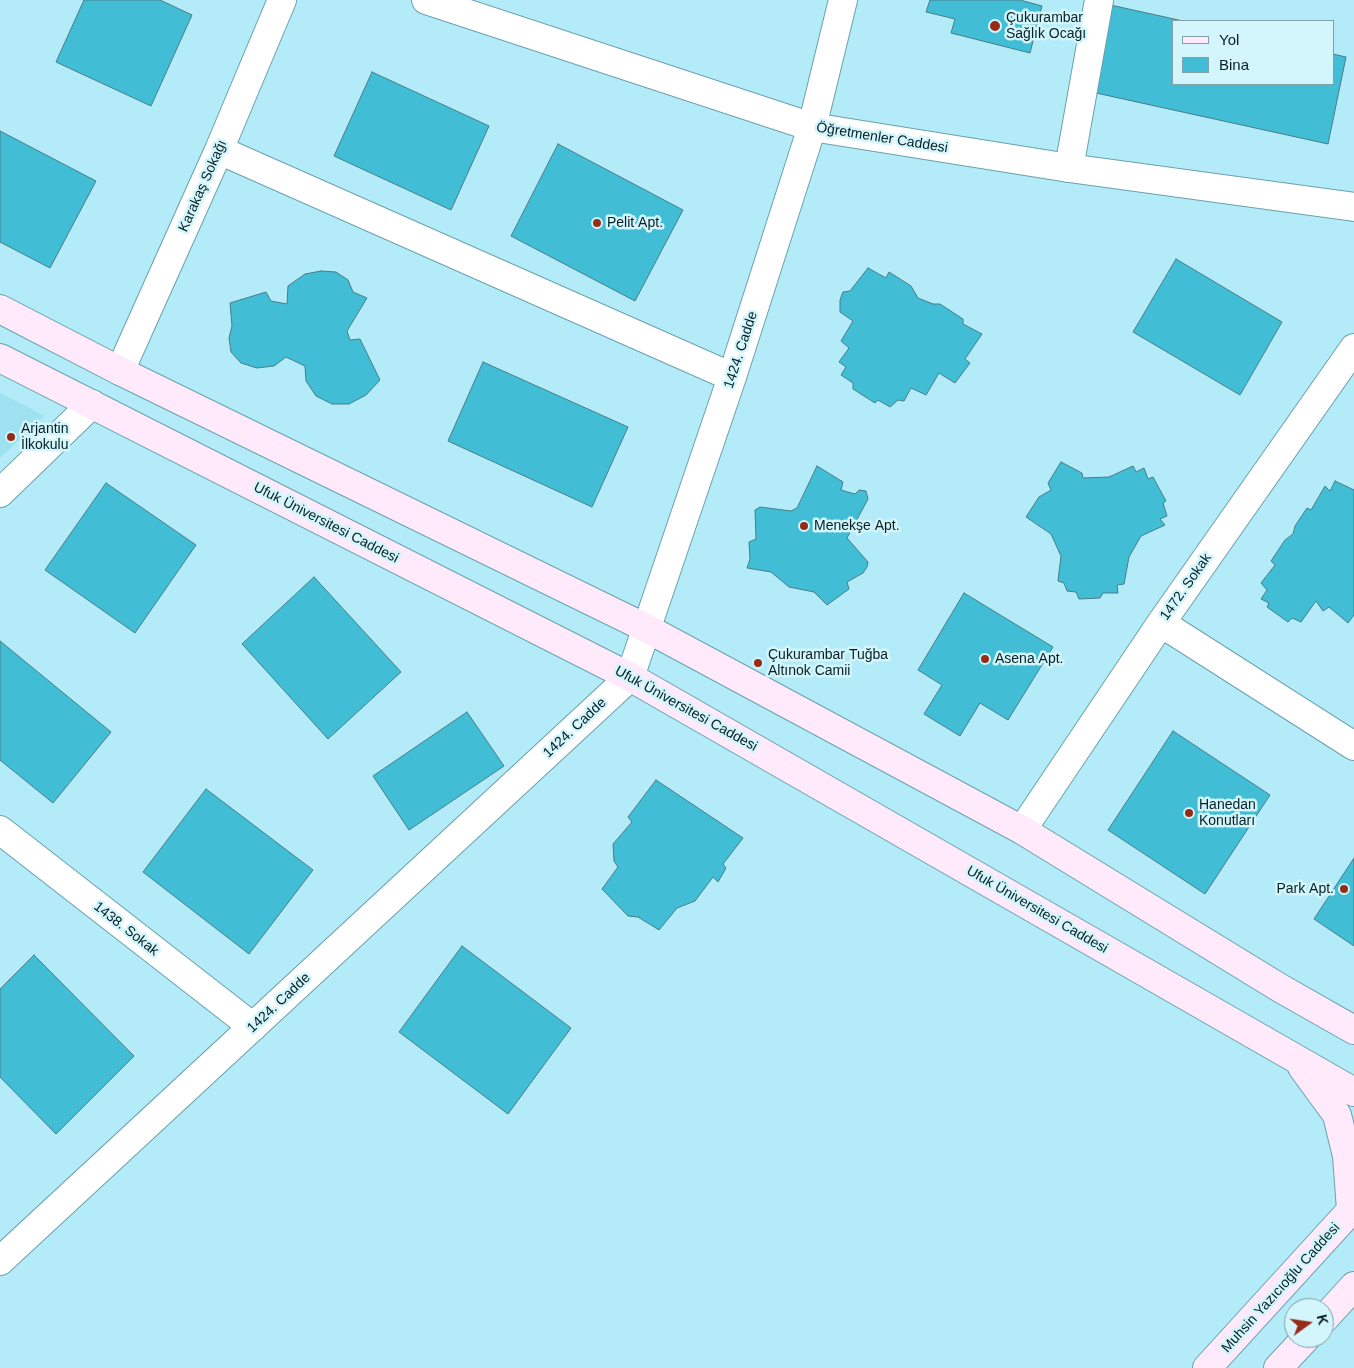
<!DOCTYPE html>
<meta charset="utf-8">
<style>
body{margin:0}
#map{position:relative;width:1354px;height:1368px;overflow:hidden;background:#b3ecf8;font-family:Helvetica,sans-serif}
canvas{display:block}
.legend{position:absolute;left:1172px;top:20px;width:162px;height:65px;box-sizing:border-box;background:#d3f5fc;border:1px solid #82a0a6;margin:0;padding:6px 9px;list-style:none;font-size:15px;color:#082024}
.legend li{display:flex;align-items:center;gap:10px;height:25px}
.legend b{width:25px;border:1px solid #82a0a6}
.north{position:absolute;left:1284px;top:1298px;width:50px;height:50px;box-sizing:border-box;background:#d3f5fc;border:1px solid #82a0a6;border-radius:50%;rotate:76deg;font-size:14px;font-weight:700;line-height:20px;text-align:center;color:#082024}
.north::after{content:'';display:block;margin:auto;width:18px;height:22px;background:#962c18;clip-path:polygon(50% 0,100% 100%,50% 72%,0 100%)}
</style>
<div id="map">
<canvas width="1354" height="1368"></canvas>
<ul class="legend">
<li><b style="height:6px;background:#ffeafb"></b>Yol</li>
<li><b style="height:14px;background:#41bed5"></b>Bina</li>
</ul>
<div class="north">K</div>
</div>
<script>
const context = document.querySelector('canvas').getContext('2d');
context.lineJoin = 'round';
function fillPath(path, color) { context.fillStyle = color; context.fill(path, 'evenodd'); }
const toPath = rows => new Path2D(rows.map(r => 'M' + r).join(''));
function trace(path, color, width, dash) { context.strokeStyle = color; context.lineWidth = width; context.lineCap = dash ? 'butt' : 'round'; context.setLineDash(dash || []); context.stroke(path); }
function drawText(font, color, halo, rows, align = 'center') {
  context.font = font + ' Helvetica,sans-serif'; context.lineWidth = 5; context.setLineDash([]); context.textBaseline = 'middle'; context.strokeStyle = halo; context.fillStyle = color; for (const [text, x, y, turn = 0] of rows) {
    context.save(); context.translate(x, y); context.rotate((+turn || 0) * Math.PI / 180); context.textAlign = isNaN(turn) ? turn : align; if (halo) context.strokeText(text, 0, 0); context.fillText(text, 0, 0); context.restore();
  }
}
fillPath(toPath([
 [0,393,45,416,0,458]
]), '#9ee1f0');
const building = toPath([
 [84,0,160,0,192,15,151,106,56,62,84,0],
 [930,0,1020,0,1042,6,1030,53,951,33,955,19,926,12,930,0],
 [1106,4,1183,21,1173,21,1173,84,1333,84,1333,54,1346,57,1328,144,1087,91,1106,4],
 [372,72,489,126,451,210,334,156,372,72],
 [0,131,96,181,50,268,0,242,0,131],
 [558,144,683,210,635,301,511,236,558,144],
 [1176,259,1282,322,1240,395,1133,332,1176,259],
 [868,268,886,278,889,272,911,286,918,298,933,304,940,304,963,319,963,324,982,334,965,359,970,363,955,383,939,373,926,395,911,388,904,401,898,400,890,407,878,400,875,403,853,389,853,383,841,375,846,367,839,362,849,348,841,341,853,321,840,312,840,300,843,292,850,291,868,268],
 [321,271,336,272,348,280,353,292,367,298,347,331,350,340,360,339,380,380,366,395,349,404,332,404,316,396,306,381,305,366,286,357,274,366,257,368,241,363,231,352,229,338,232,326,230,303,266,292,271,301,287,304,288,286,305,274,321,271],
 [483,362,628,427,592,507,448,441,483,362],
 [1061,462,1082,473,1083,478,1109,477,1133,466,1136,472,1144,468,1148,479,1153,477,1166,501,1163,503,1167,516,1160,519,1165,525,1141,536,1129,557,1124,584,1117,585,1118,593,1103,593,1100,598,1079,599,1076,592,1067,591,1064,583,1058,581,1061,556,1051,534,1026,517,1039,497,1051,490,1048,483,1061,462],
 [817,466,843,482,841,490,855,494,859,490,866,491,868,499,847,538,868,562,867,567,863,573,847,582,849,589,827,605,814,592,789,587,771,572,747,568,750,559,749,542,756,539,755,510,760,507,791,511,797,508,817,466],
 [1335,481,1354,490,1354,615,1348,623,1329,607,1323,611,1316,601,1301,622,1292,618,1288,622,1267,607,1269,603,1261,599,1267,590,1261,583,1275,565,1271,561,1285,540,1293,534,1295,526,1307,508,1311,510,1325,486,1330,491,1335,481],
 [106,483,196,545,135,633,45,570,106,483],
 [314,577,401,672,328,739,242,644,314,577],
 [964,593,1053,647,1008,720,980,703,960,736,924,714,942,685,918,670,964,593],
 [0,641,111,732,53,803,0,760,0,641],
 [467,712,504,766,409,830,373,776,467,712],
 [1173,731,1270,795,1205,894,1108,830,1173,731],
 [656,780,743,838,723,864,726,868,718,882,713,877,695,901,677,908,659,930,638,917,628,916,602,889,618,867,614,861,613,844,632,822,628,817,656,780],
 [206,789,313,870,249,954,143,872,206,789],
 [1354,858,1354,946,1314,919,1354,858],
 [462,946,571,1028,508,1114,399,1032,462,946],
 [34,955,134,1056,56,1134,0,1077,0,989,34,955]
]);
fillPath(building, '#41bed5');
trace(building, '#477d89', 1);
const minor = toPath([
 [219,150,732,377],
 [1069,168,1099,0],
 [120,371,219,150,282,0],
 [0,493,92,404],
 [1161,623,1354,746],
 [0,830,253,1027],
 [1022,830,1161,623,1354,348],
 [0,1261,630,677,732,377,812,127,843,0]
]);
const tertiary = toPath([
 [426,0,812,127,1069,168,1354,207]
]);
const secondary = toPath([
 [0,309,120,371,646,628,1022,830,1280,988,1354,1030],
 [0,358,630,677,1354,1092],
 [1302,1067,1337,1115,1347,1156,1351,1210],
 [1324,1319,1354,1286],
 [1207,1368,1354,1207],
 [1278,1368,1306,1338]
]);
trace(minor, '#6aa1ad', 30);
trace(tertiary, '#6aa1ad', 30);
trace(secondary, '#6aa1ad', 30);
trace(minor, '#fff', 28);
trace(tertiary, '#fff', 28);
trace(secondary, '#ffeafb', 28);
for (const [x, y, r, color] of [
 [995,26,6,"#962c18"],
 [597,223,5,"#962c18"],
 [11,437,5,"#962c18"],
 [804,526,5,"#962c18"],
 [985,659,5,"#962c18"],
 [758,663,5,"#962c18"],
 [1189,813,5,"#962c18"],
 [1344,889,5,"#962c18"]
]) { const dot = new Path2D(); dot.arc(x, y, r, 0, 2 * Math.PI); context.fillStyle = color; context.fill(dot); trace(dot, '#d3f5fc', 2); }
drawText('14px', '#082024', '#d3f5fc', [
 ["Çukurambar",1006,18],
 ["Sağlık Ocağı",1006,34],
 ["Pelit Apt.",607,223],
 ["Arjantin",21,429],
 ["İlkokulu",21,445],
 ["Menekşe Apt.",814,526],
 ["Çukurambar Tuğba",768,655],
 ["Altınok Camii",768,671],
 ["Asena Apt.",995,659],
 ["Hanedan",1199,805],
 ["Konutları",1199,821],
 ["Park Apt.",1334,889,"right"]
], 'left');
drawText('14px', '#082024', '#d3f5fc', [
 ["Öğretmenler Caddesi",882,138,9],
 ["Karakaş Sokağı",203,186,-66],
 ["1424. Cadde",741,350,-72],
 ["Ufuk Üniversitesi Caddesi",326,523,27],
 ["1472. Sokak",1186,587,-55],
 ["Ufuk Üniversitesi Caddesi",686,709,29],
 ["1424. Cadde",575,728,-43],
 ["Ufuk Üniversitesi Caddesi",1037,910,30],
 ["1438. Sokak",126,929,38],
 ["1424. Cadde",279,1003,-43],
 ["Muhsin Yazıcıoğlu Caddesi",1281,1288,-48]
]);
</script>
